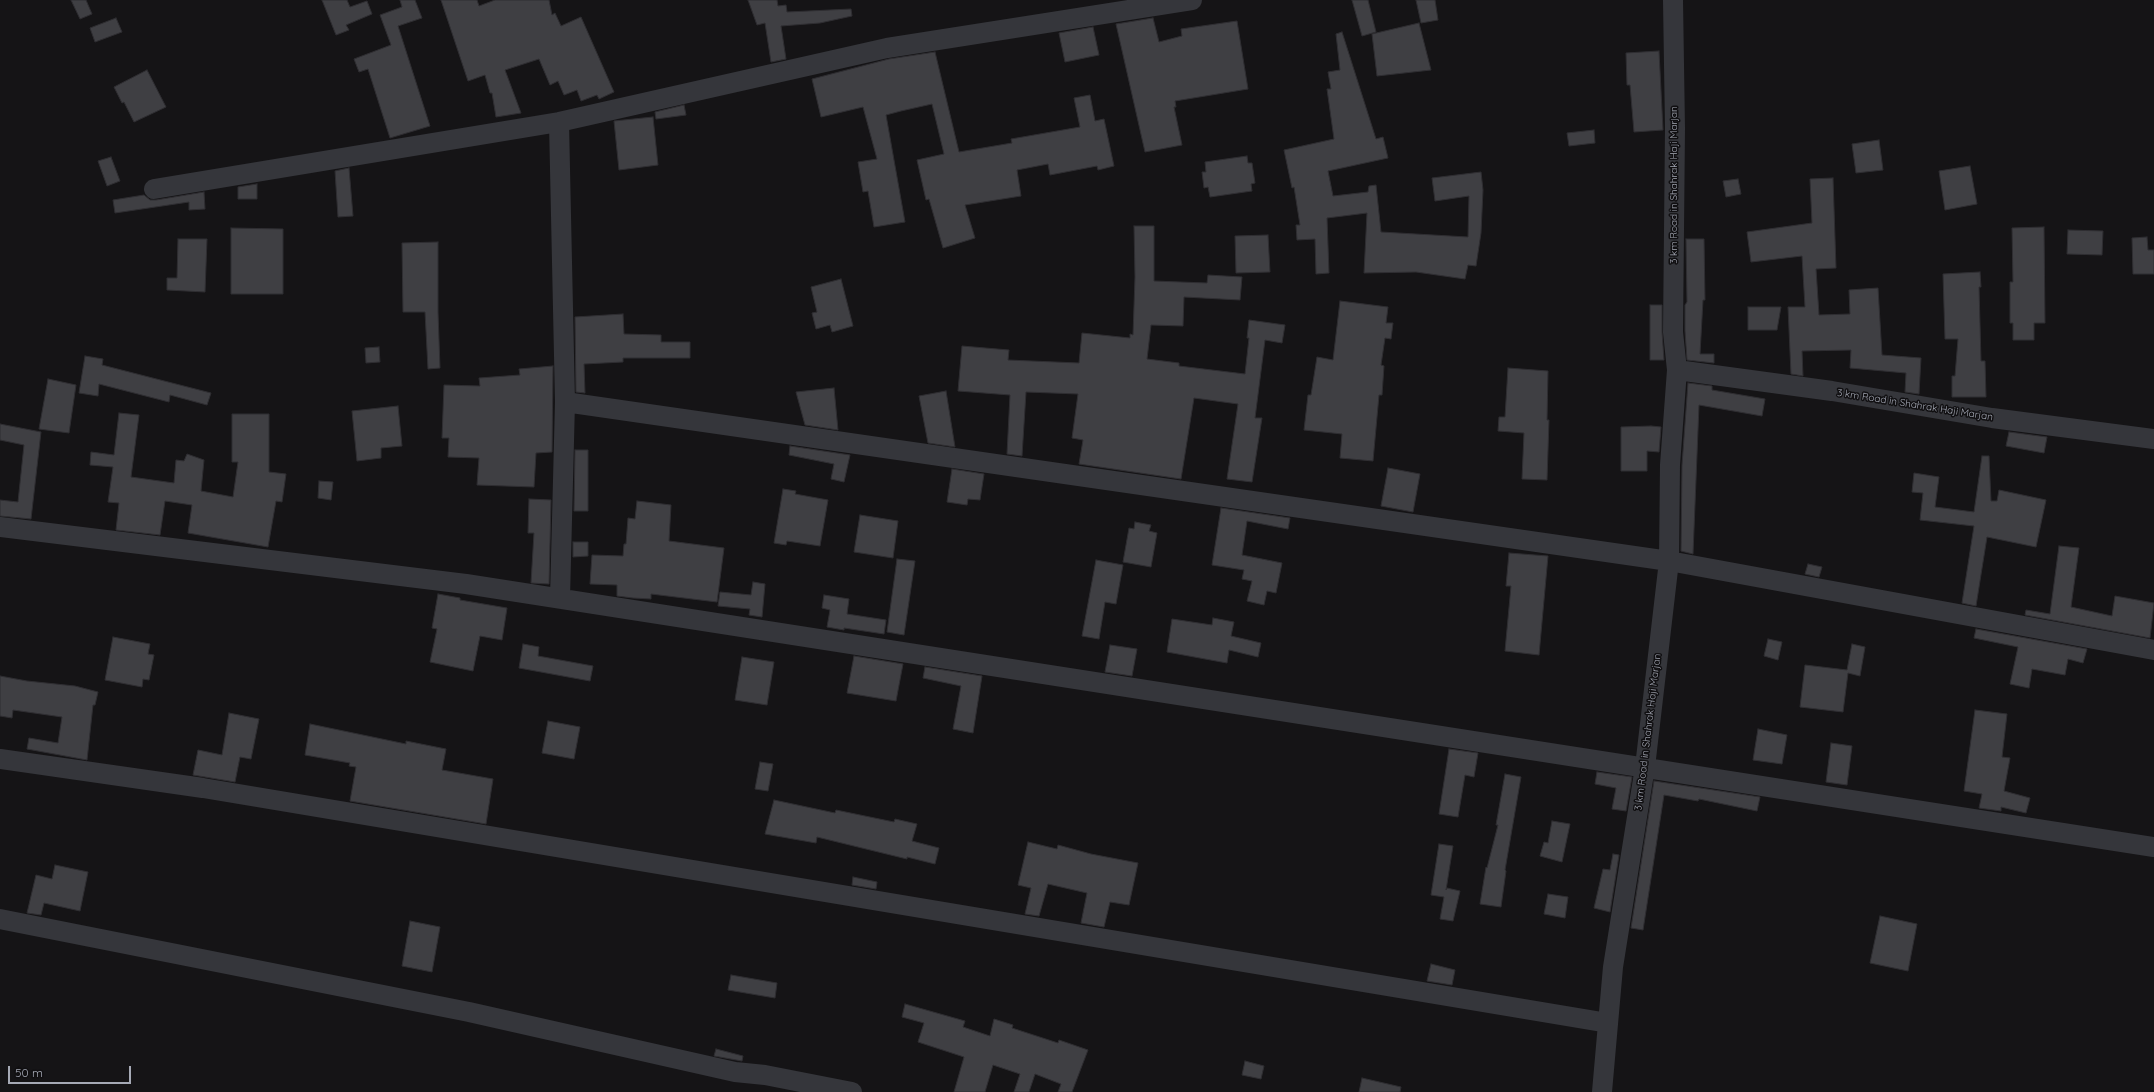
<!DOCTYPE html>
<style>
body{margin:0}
#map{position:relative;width:2154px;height:1092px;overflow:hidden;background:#151416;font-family:Quicksand,sans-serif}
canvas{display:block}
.scale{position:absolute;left:8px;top:1066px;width:123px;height:18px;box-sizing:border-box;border:2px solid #a6aab6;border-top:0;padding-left:5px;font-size:12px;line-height:14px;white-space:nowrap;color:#a6aab6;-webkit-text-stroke:3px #100f11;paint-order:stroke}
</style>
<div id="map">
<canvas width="2154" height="1092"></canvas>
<div class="scale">50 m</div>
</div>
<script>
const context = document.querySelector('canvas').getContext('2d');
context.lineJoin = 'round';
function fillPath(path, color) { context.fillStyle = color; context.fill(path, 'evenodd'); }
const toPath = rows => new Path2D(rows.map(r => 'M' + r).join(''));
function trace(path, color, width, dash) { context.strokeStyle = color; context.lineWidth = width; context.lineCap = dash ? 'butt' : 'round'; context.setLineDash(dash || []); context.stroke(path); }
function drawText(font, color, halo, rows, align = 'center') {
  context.font = font + ' Quicksand,sans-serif'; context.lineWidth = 3; context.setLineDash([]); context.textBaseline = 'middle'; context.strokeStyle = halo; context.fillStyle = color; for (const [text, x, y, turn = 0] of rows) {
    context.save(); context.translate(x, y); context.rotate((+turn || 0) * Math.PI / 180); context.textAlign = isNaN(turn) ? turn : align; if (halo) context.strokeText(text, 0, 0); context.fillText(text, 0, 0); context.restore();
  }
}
const building = toPath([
 [71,0,86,0,92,14,80,19,71,0],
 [322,0,347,0,350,7,367,1,372,14,346,25,349,30,336,35,322,0],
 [400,0,415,0,422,18,398,26,430,126,390,138,368,69,359,72,354,59,391,45,380,15,402,7,400,0],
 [441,0,477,0,479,6,495,0,549,0,552,15,555,13,561,26,581,17,614,92,599,99,597,95,581,101,577,90,564,95,558,81,550,85,539,59,505,70,521,113,496,117,492,93,490,93,485,75,468,81,441,0],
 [748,0,777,0,778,6,786,5,787,12,851,9,852,16,820,23,781,26,786,59,771,62,765,23,757,25,748,0],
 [1352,0,1368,0,1376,32,1362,36,1352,0],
 [1416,0,1435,0,1438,20,1421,23,1416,0],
 [116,18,122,32,95,42,90,28,116,18],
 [1153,18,1159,42,1182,36,1181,29,1237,21,1248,89,1175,101,1176,107,1174,107,1182,145,1145,152,1116,24,1153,18],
 [1419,23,1431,70,1377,76,1372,34,1419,23],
 [1093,27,1099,55,1065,62,1059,33,1093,27],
 [1342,32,1376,139,1383,137,1388,158,1328,171,1333,196,1368,192,1369,186,1376,185,1381,232,1468,237,1469,196,1435,201,1432,178,1481,172,1483,190,1481,233,1476,266,1468,265,1465,279,1416,272,1364,273,1367,213,1327,218,1329,273,1316,274,1315,239,1297,240,1296,225,1300,225,1294,187,1292,188,1284,150,1334,139,1327,89,1331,89,1328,72,1340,70,1336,34,1342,32],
 [1659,51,1663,130,1634,132,1630,85,1627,85,1626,53,1659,51],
 [935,52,959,152,1012,143,1011,139,1080,127,1074,98,1090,95,1095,121,1104,119,1114,166,1098,170,1097,166,1050,175,1048,164,1017,170,1021,196,965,205,975,238,943,248,929,199,926,200,917,160,944,154,932,104,901,111,886,115,905,222,874,227,868,191,863,192,858,162,877,159,863,107,821,117,812,79,889,59,935,52],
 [147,70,166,107,134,122,124,102,122,103,114,87,147,70],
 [684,105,686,115,656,119,655,112,684,105],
 [653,117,658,165,619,170,614,121,653,117],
 [1594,130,1595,143,1569,146,1567,133,1594,130],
 [1879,140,1883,170,1856,173,1852,144,1879,140],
 [1247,156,1248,163,1252,163,1255,183,1251,184,1252,191,1210,197,1208,187,1204,188,1202,172,1206,172,1205,162,1247,156],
 [111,157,120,181,107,186,98,161,111,157],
 [1970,166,1977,204,1945,210,1939,171,1970,166],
 [349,168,353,216,338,217,335,171,349,168],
 [1833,178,1836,268,1816,269,1819,315,1850,314,1849,290,1878,288,1882,355,1921,358,1919,394,1905,392,1906,373,1850,368,1851,350,1802,351,1803,376,1791,374,1788,307,1805,307,1802,256,1751,262,1747,232,1812,223,1810,179,1833,178],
 [1738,179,1741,194,1726,197,1723,181,1738,179],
 [257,184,257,199,238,199,238,187,257,184],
 [204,192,205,209,189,210,189,202,115,213,113,200,144,195,150,200,156,200,204,192],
 [1134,226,1154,226,1154,281,1207,283,1208,275,1242,277,1240,300,1184,297,1183,326,1151,325,1147,359,1179,363,1179,366,1245,374,1249,338,1247,338,1249,320,1285,325,1282,343,1265,340,1255,418,1262,418,1252,482,1227,479,1238,404,1194,398,1181,479,1079,464,1083,440,1072,438,1078,394,1026,392,1022,456,1007,454,1010,395,958,391,962,346,1009,350,1008,360,1079,363,1082,333,1130,338,1130,334,1133,335,1135,277,1134,226],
 [2044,227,2045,323,2034,323,2034,340,2013,340,2013,323,2010,323,2010,282,2013,282,2012,228,2044,227],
 [231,228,283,229,283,294,231,294,231,228],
 [2068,230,2103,231,2102,255,2067,254,2068,230],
 [1268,235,1270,272,1236,273,1235,236,1268,235],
 [2147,237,2148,250,2154,250,2154,274,2133,274,2132,238,2147,237],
 [178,239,207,239,205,292,167,290,167,278,177,278,178,239],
 [1686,239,1704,239,1705,300,1703,300,1700,354,1714,354,1714,363,1687,360,1685,331,1685,305,1687,302,1686,239],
 [438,242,438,312,440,368,428,369,425,312,403,312,402,243,438,242],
 [1980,272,1981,287,1979,287,1981,361,1985,361,1986,397,1952,397,1952,376,1955,376,1958,339,1945,339,1943,274,1980,272],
 [841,279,853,326,832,332,830,325,816,329,812,313,817,312,811,287,841,279],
 [1340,301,1388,307,1386,323,1393,323,1391,339,1385,338,1381,365,1384,366,1382,395,1379,395,1373,461,1340,458,1342,434,1304,430,1308,395,1311,395,1317,357,1333,360,1340,301],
 [1650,305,1662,305,1662,332,1664,360,1650,360,1650,305],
 [1748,307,1781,307,1777,330,1748,330,1748,307],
 [623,314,624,334,661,335,661,342,690,342,690,358,623,358,623,362,584,364,585,393,576,392,575,317,623,314],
 [379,347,380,362,366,363,365,348,379,347],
 [85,356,103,359,102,365,211,393,207,405,170,395,169,402,99,384,98,396,79,393,85,356],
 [553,366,552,452,536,453,534,487,477,485,479,458,448,457,449,438,442,438,444,385,480,386,479,378,520,375,519,369,553,366],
 [1508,368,1548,371,1547,420,1549,420,1547,480,1522,479,1524,433,1498,431,1499,417,1505,417,1508,368],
 [48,379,76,385,69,433,39,429,48,379],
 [1688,383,1712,386,1712,390,1765,399,1762,416,1699,405,1693,554,1681,551,1682,465,1688,383],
 [834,388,838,430,805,425,796,392,834,388],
 [946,391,955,447,928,443,919,396,946,391],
 [398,406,402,446,381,448,381,458,357,461,352,411,398,406],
 [119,413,139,415,131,477,174,483,176,460,184,461,187,454,204,460,201,491,233,497,238,462,232,462,232,414,269,414,269,472,286,474,282,502,276,501,268,547,188,533,192,505,165,501,160,535,116,530,119,503,108,502,113,467,90,465,91,452,114,455,119,413],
 [0,424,41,432,31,519,0,516,0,500,18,502,24,445,0,440,0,424],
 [1651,426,1661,427,1659,452,1647,451,1647,471,1621,471,1621,427,1651,426],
 [2009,432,2047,437,2044,453,2006,446,2009,432],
 [790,446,850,455,844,482,831,479,834,464,789,455,790,446],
 [575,450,588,450,588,511,574,511,575,450],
 [1982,456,1989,456,1991,501,1997,501,1999,490,2046,500,2036,547,1987,537,1976,606,1962,603,1974,526,1920,520,1923,493,1912,492,1914,473,1939,477,1935,507,1974,512,1982,456],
 [1388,468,1420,474,1413,512,1381,506,1388,468],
 [952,469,984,474,980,500,968,499,967,505,947,502,952,469],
 [319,481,333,482,331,500,318,498,319,481],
 [783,489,796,491,795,494,828,500,820,546,787,541,786,545,774,543,783,489],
 [529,499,551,500,549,584,531,583,534,533,528,533,529,499],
 [637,501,671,505,669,541,724,548,717,602,651,594,651,599,633,598,617,596,617,585,590,584,592,555,623,556,624,544,626,544,628,518,635,519,637,501],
 [1221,508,1290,518,1288,529,1247,521,1242,555,1282,563,1276,593,1267,591,1264,605,1247,601,1252,581,1242,579,1244,570,1212,565,1221,508],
 [860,515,898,521,893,558,854,552,860,515],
 [1135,522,1151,525,1149,531,1157,533,1151,567,1123,562,1129,528,1134,529,1135,522],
 [573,542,588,542,588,556,573,557,573,542],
 [2059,546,2079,548,2071,607,2112,616,2115,596,2154,603,2150,638,2025,615,2026,610,2050,614,2059,546],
 [1509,553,1548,556,1539,655,1505,651,1511,586,1506,586,1509,553],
 [897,559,915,561,904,635,887,632,897,559],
 [1096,560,1123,565,1116,604,1105,602,1099,639,1082,636,1096,560],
 [1808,564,1822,567,1819,577,1805,574,1808,564],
 [753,582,765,584,762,617,749,615,750,609,718,606,720,592,751,595,753,582],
 [438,594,460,598,460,600,507,608,502,640,480,636,473,671,430,662,437,629,432,628,438,594],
 [824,595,849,599,847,614,886,620,884,634,844,628,844,630,827,627,830,610,822,608,824,595],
 [1213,618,1234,622,1231,636,1261,643,1258,657,1229,650,1227,663,1167,652,1172,619,1212,625,1213,618],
 [1976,629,2087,649,2083,663,2068,659,2065,675,2032,669,2029,688,2010,684,2018,647,1974,638,1976,629],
 [113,637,150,644,148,654,154,655,149,680,143,679,142,687,105,680,113,637],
 [1768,639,1782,642,1778,660,1764,656,1768,639],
 [523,644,539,647,538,656,593,666,590,681,519,668,523,644],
 [1852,644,1865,647,1860,676,1848,673,1843,712,1800,707,1805,665,1847,670,1852,644],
 [1110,645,1137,649,1132,676,1105,672,1110,645],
 [854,656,903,664,896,701,847,693,854,656],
 [742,657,774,662,767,705,735,700,742,657],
 [925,667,982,676,973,733,953,729,961,686,923,678,925,667],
 [0,676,27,681,75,686,98,692,95,705,93,705,87,760,27,749,29,738,58,743,62,717,13,710,12,718,0,716,0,676],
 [1975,710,2007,714,2002,757,2010,758,2004,791,2030,798,2026,813,2001,807,2001,811,1979,808,1982,794,1964,791,1975,710],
 [229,713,259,719,251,759,240,757,235,782,193,775,198,750,222,755,229,713],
 [548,721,580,727,574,759,542,753,548,721],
 [310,724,406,744,406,741,446,749,442,770,493,779,486,824,350,801,356,767,349,766,350,763,305,755,310,724],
 [1758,729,1787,735,1782,764,1753,760,1758,729],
 [1831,743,1852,746,1847,785,1826,782,1831,743],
 [1449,749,1478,753,1474,777,1465,775,1458,817,1439,814,1449,749],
 [760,762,773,764,768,791,755,789,760,762],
 [1597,772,1632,777,1626,811,1612,809,1616,788,1595,784,1597,772],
 [1505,774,1521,777,1505,870,1506,871,1501,907,1480,904,1486,867,1487,868,1498,825,1496,825,1505,774],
 [1654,781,1760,797,1757,811,1699,799,1698,801,1664,795,1643,930,1631,928,1654,781],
 [774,800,835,813,836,810,894,822,895,819,917,824,912,841,939,848,935,864,907,857,907,859,817,837,816,843,765,834,774,800],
 [1552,821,1570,824,1562,862,1540,856,1544,842,1548,843,1552,821],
 [1028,842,1057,849,1058,845,1091,854,1138,863,1129,905,1110,902,1104,927,1081,923,1087,893,1048,884,1039,916,1025,914,1031,888,1018,885,1028,842],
 [1439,844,1453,846,1446,890,1447,888,1460,891,1453,921,1440,919,1444,897,1431,895,1439,844],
 [1613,854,1619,855,1610,912,1594,908,1603,869,1610,870,1613,854],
 [55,865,88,872,80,911,44,903,41,915,27,913,36,875,52,879,55,865],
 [853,877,877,882,876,889,852,885,853,877],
 [1548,894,1568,897,1565,918,1544,914,1548,894],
 [1880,916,1917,924,1908,971,1870,963,1880,916],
 [410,921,440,927,432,972,402,966,410,921],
 [1431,964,1455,970,1452,985,1427,981,1431,964],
 [731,975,777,983,775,998,728,990,731,975],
 [905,1004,965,1021,963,1027,990,1036,994,1019,1013,1025,1012,1028,1058,1043,1059,1040,1088,1050,1072,1092,1058,1092,1061,1084,1035,1074,1029,1092,1014,1092,1020,1074,993,1065,985,1092,954,1092,964,1057,918,1042,924,1023,902,1017,905,1004],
 [716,1049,743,1056,742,1061,714,1056,716,1049],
 [1245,1061,1264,1066,1261,1079,1242,1075,1245,1061],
 [1362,1078,1401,1087,1400,1092,1359,1092,1362,1078]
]);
fillPath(building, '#3f3f43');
trace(building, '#2f2e32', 1);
trace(toPath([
 [559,122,565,402,560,598],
 [154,189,559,122,887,48,1192,0],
 [1677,370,1832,391,1992,418,2154,439],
 [565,402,1669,561,2154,650],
 [0,527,466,584,2154,847],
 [0,759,203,788,1608,1023],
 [0,919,469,1012,735,1072,765,1075,852,1092],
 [1602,1092,1613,967,1645,767,1669,561,1670,465,1677,370,1673,332,1675,128,1673,0]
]), '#35363b', 20);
drawText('10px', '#a6aab6', '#100f11', [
 ["3 km Road in Shahrak Haji Marjan",1674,185,-90],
 ["3 km Road in Shahrak Haji Marjan",1915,405,9],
 ["3 km Road in Shahrak Haji Marjan",1648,732,-83]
]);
</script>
